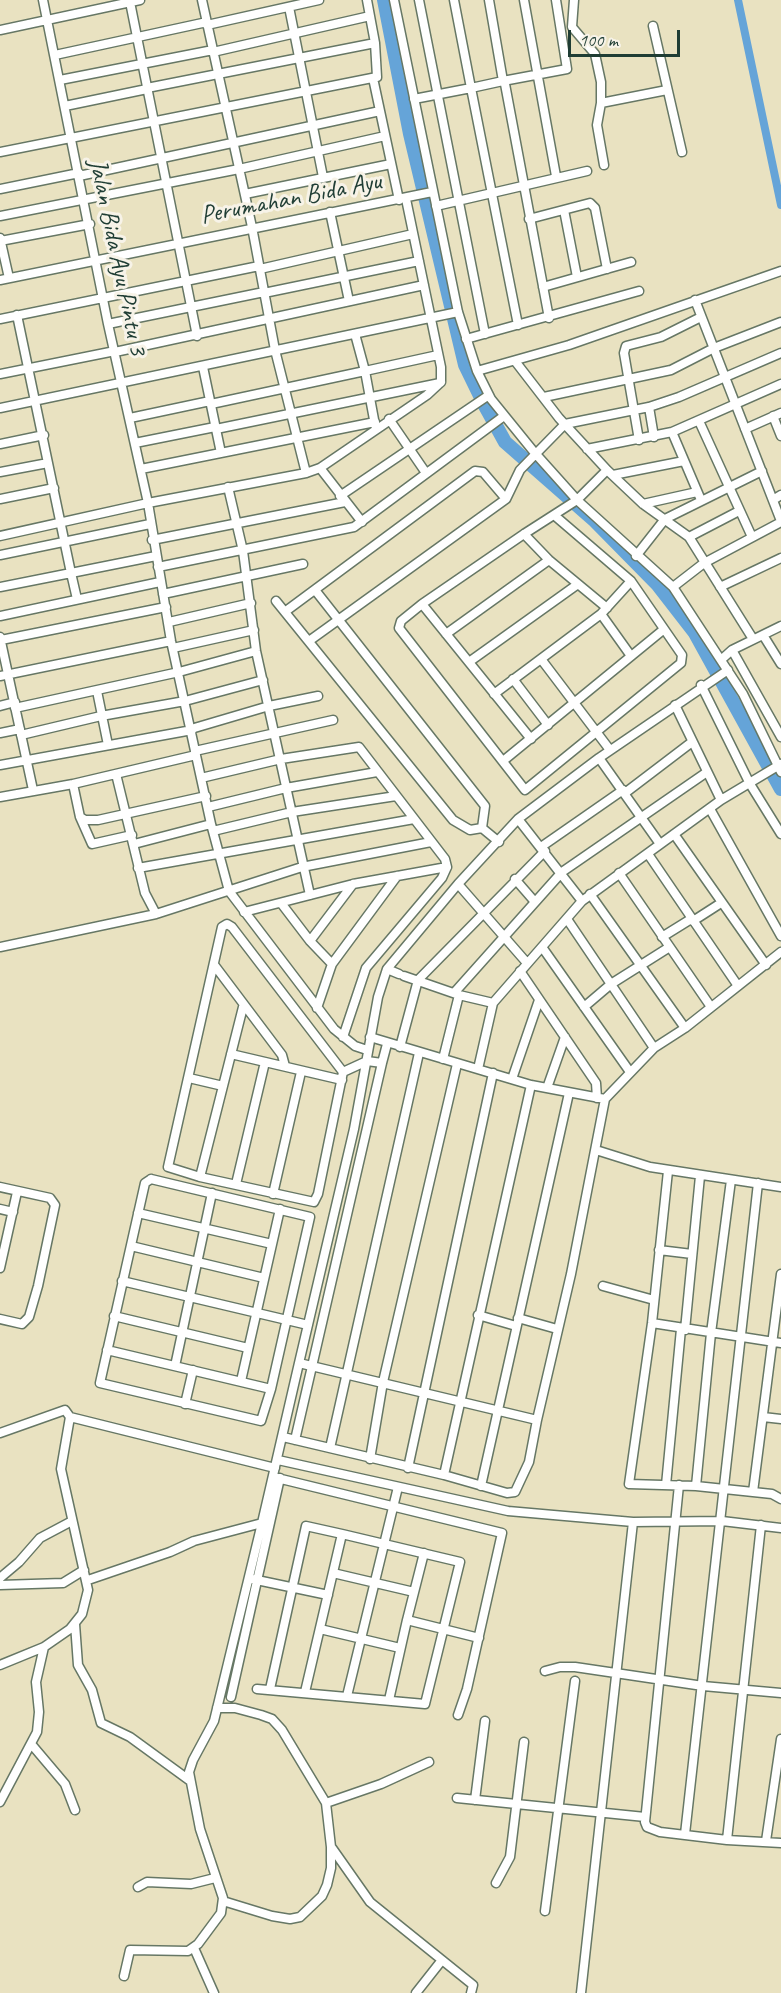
<!DOCTYPE html>
<style>
body{margin:0}
#map{position:relative;width:781px;height:1993px;overflow:hidden;background:#e9e2c1;font-family:Caveat,sans-serif}
canvas{display:block}
.scale{position:absolute;left:568px;top:30px;width:112px;height:27px;box-sizing:border-box;border:3px solid #1f3d34;border-top:0;padding-left:8px;font-size:18px;line-height:21px;white-space:nowrap;color:#1f3d34;-webkit-text-stroke:4px #f7f3e8;paint-order:stroke}
</style>
<div id="map">
<canvas width="781" height="1993"></canvas>
<div class="scale">100 m</div>
</div>
<script>
const context = document.querySelector('canvas').getContext('2d');
context.lineJoin = 'round';
const toPath = rows => new Path2D(rows.map(r => 'M' + r).join(''));
function trace(path, color, width, dash) { context.strokeStyle = color; context.lineWidth = width; context.lineCap = dash ? 'butt' : 'round'; context.setLineDash(dash || []); context.stroke(path); }
function drawText(font, color, halo, rows, align = 'center') {
  context.font = font + ' Caveat,sans-serif'; context.lineWidth = 6; context.setLineDash([]); context.textBaseline = 'middle'; context.strokeStyle = halo; context.fillStyle = color; for (const [text, x, y, turn = 0] of rows) {
    context.save(); context.translate(x, y); context.rotate((+turn || 0) * Math.PI / 180); context.textAlign = isNaN(turn) ? turn : align; if (halo) context.strokeText(text, 0, 0); context.fillText(text, 0, 0); context.restore();
  }
}
trace(toPath([
 [738,0,781,205]
]), '#65a4d8', 8);
trace(toPath([
 [384,0,410,134,465,365,484,404,505,442,595,521,657,584,695,633,781,789]
]), '#65a4d8', 14);
const street = toPath([
 [43,0,108,324,148,503,171,641,211,824,229,891,334,1029,355,1046,367,1050],
 [202,0,252,227,275,350,306,473],
 [394,0,458,312,477,371,491,399,534,452,577,500,673,587,743,694,781,772],
 [419,0,485,334],
 [454,0,471,88,503,81,505,84,549,318],
 [489,0,503,81,567,69,556,0],
 [524,0,556,176],
 [574,0,572,27,595,54,601,82,601,103,597,125,604,165],
 [130,2,197,336],
 [289,7,323,177],
 [207,25,319,0],
 [653,26,682,152],
 [0,30,140,0],
 [213,52,370,16],
 [55,55,207,22],
 [373,78,399,200],
 [60,80,213,50],
 [147,88,375,43],
 [414,99,471,88,518,325],
 [601,103,667,90],
 [65,106,147,89],
 [0,152,377,77,375,43,367,0],
 [79,176,380,111],
 [0,189,79,173],
 [245,194,391,164],
 [406,199,441,367,441,382],
 [436,206,587,171],
 [564,210,577,277],
 [330,212,349,301],
 [0,216,239,169,385,136],
 [529,219,590,203,595,208,607,269],
 [0,238,9,278],
 [0,241,90,224],
 [260,269,413,234],
 [0,280,432,192],
 [543,287,631,262],
 [264,293,419,261],
 [695,300,781,521],
 [17,315,71,573,156,556],
 [0,319,259,266],
 [108,324,264,292],
 [466,339,639,291],
 [115,352,424,285],
 [515,361,559,418,607,470,643,504,689,537,753,639],
 [203,367,221,453],
 [477,371,569,345,781,271],
 [0,374,115,351],
 [544,397,671,370,714,348,781,322],
 [211,404,365,371,355,334],
 [649,407,654,437],
 [0,408,458,312],
 [773,416,781,436],
 [130,418,210,401],
 [389,419,426,473],
 [699,421,752,537],
 [375,425,365,371,438,355],
 [216,429,440,383],
 [745,429,781,413],
 [639,440,624,353,626,346,661,337,701,317],
 [135,443,215,427],
 [0,444,44,435],
 [587,449,672,432],
 [320,468,362,522],
 [141,469,375,422],
 [0,472,48,463],
 [613,475,684,461],
 [228,487,243,551,256,651,310,895],
 [340,496,489,395],
 [0,499,54,488],
 [701,500,672,432,781,384],
 [773,500,781,495],
 [643,504,697,492],
 [554,515,631,581,682,655,681,663,525,790,399,628,401,621,422,604,524,534,577,500,607,470],
 [524,534,549,560,607,608],
 [0,536,148,503,306,473,320,468,427,395,441,382],
 [689,537,739,511],
 [152,540,345,502],
 [0,555,150,524],
 [636,556,665,519,762,471],
 [158,567,354,527,504,416],
 [0,587,71,573,77,599],
 [673,587,704,563,781,522],
 [720,587,781,558],
 [315,590,485,806,482,828],
 [163,594,303,564],
 [276,601,453,820,470,830,482,828],
 [422,604,531,739],
 [286,611,475,471,483,472,506,499],
 [601,614,631,656],
 [0,616,160,582],
 [169,622,251,603],
 [446,634,549,560],
 [763,635,781,664],
 [0,637,33,790],
 [1,640,166,607],
 [309,641,506,499,520,470,565,424,649,407,679,397,781,353],
 [173,648,254,630],
 [732,650,781,737],
 [541,659,610,750],
 [722,659,732,650,781,626],
 [469,662,578,584],
 [728,670,599,758,518,819,458,884,387,969,378,997,354,1129,299,1363,537,1420,571,1274,605,1099,654,1048,685,1028,781,952],
 [0,676,171,641],
 [513,679,548,725],
 [701,685,750,784,781,834],
 [97,691,108,745],
 [494,694,601,614,631,581],
 [675,705,721,800],
 [0,706,15,702],
 [15,708,179,672,256,651],
 [191,729,269,706,318,696],
 [0,733,20,729],
 [21,735,101,716,185,701,263,680],
 [195,751,333,720],
 [599,758,660,844],
 [503,761,663,630],
 [0,765,192,730],
 [116,774,145,893,156,914],
 [201,778,281,759,359,747,445,859,447,867,442,878,366,968,343,1037],
 [73,784,80,817,85,820,98,820,206,796],
 [625,793,692,742],
 [0,797,73,784,196,755],
 [208,807,286,788,377,772],
 [710,809,781,936],
 [80,817,92,844,132,835],
 [518,819,582,901],
 [482,828,499,842],
 [213,831,292,812,396,796],
 [674,834,766,965],
 [134,844,211,824],
 [541,847,623,790],
 [648,854,738,986],
 [138,868,414,819],
 [619,873,711,1007],
 [515,879,535,902],
 [458,884,527,963],
 [590,894,685,1028],
 [281,903,310,941,332,964],
 [244,912,353,884,447,867],
 [567,919,654,1048],
 [693,921,721,903],
 [662,937,691,919],
 [310,941,353,884],
 [0,947,156,914,302,867,431,842],
 [542,947,630,1072],
 [215,966,282,1055,285,1066],
 [387,969,399,974],
 [520,971,596,1083,597,1098],
 [404,976,459,995,493,1003],
 [454,993,562,872,707,772],
 [584,1007,611,984,668,948],
 [317,1008,332,964,397,876],
 [370,1037,531,1085,605,1099],
 [400,1047,418,980,545,851],
 [231,1054,342,1080],
 [443,1059,459,995],
 [382,1063,387,1044],
 [478,1069,493,1003,582,901,721,800,781,764],
 [189,1078,223,1086],
 [512,1079,539,1000],
 [547,1088,565,1037],
 [596,1150,650,1167,781,1187],
 [668,1171,652,1323,629,1484,696,1486,772,1494,781,1499],
 [200,1177,243,1007],
 [151,1179,310,1217,271,1389,261,1421,100,1383,145,1183,151,1179],
 [236,1184,265,1062],
 [0,1187,50,1198,55,1205,38,1286,29,1317,22,1324,0,1319],
 [273,1194,301,1072],
 [0,1209,13,1212],
 [138,1213,272,1244],
 [131,1246,264,1278],
 [659,1250,692,1254],
 [0,1268,17,1192],
 [122,1281,308,1325],
 [603,1286,654,1300],
 [478,1315,516,1326],
 [114,1316,248,1348],
 [518,1318,557,1329],
 [652,1323,781,1343],
 [685,1330,700,1176],
 [107,1350,271,1389],
 [175,1366,212,1193],
 [241,1381,280,1209],
 [185,1404,193,1370],
 [70,1417,275,1468],
 [763,1417,781,1419],
 [0,1433,65,1410,70,1417,61,1469,88,1590,82,1614,70,1629,44,1647,0,1665],
 [283,1437,444,1475,531,1085],
 [295,1440,382,1063,367,1061,343,1072,318,1194,314,1202,200,1177,168,1167,222,927,227,924,232,927,343,1072],
 [330,1448,419,1053],
 [370,1459,383,1382,457,1064],
 [278,1460,508,1511,633,1522,581,1993],
 [408,1468,493,1073],
 [444,1475,507,1493,515,1492,529,1462,537,1420],
 [273,1477,502,1533,467,1689,458,1715],
 [666,1485,681,1329],
 [679,1485,645,1822,647,1827,660,1832,727,1840,781,1843],
 [481,1486,569,1093],
 [696,1486,711,1333,731,1180],
 [753,1492,781,1274],
 [633,1522,722,1521,781,1528],
 [424,1553,407,1620,479,1638],
 [333,1573,414,1592],
 [0,1578,19,1562,40,1538,72,1521],
 [252,1579,328,1595],
 [88,1580,170,1552,194,1541,262,1523,299,1363],
 [0,1585,63,1583,84,1570],
 [75,1624,78,1665,92,1690,101,1723,130,1737,189,1780],
 [320,1629,400,1648],
 [545,1671,560,1667,575,1667,703,1686,781,1693],
 [257,1689,425,1704,460,1562,342,1534,305,1692],
 [270,1689,306,1526,342,1534],
 [347,1696,398,1487],
 [231,1697,280,1478],
 [389,1700,407,1620],
 [217,1708,235,1708,261,1715,272,1719,282,1730,326,1803,331,1847,331,1868,327,1885,322,1896,300,1917,290,1919,272,1916,223,1901],
 [32,1745,65,1784,75,1810],
 [457,1798,645,1817],
 [475,1800,485,1721],
 [0,1802,37,1732,39,1712,36,1682,44,1647],
 [326,1803,381,1784,429,1762],
 [685,1834,758,1183],
 [727,1840,761,1525],
 [766,1841,781,1739],
 [332,1848,370,1902,442,1960,416,1993],
 [496,1883,510,1857,524,1742],
 [138,1887,147,1882,191,1884,215,1878],
 [545,1911,575,1681],
 [194,1948,214,1993],
 [442,1960,473,1985,471,1993],
 [124,1976,130,1950,188,1951,198,1944,221,1913,223,1898,200,1829,189,1772,193,1760,214,1721,262,1523]
]);
trace(street, '#667765', 11);
trace(street, '#fff', 8);
drawText('26px', '#1f3d34', '#f7f3e8', [
 ["Perumahan Bida Ayu",291,199,-11],
 ["Jalan Bida Ayu Pintu 3",117,257,78]
]);
</script>
